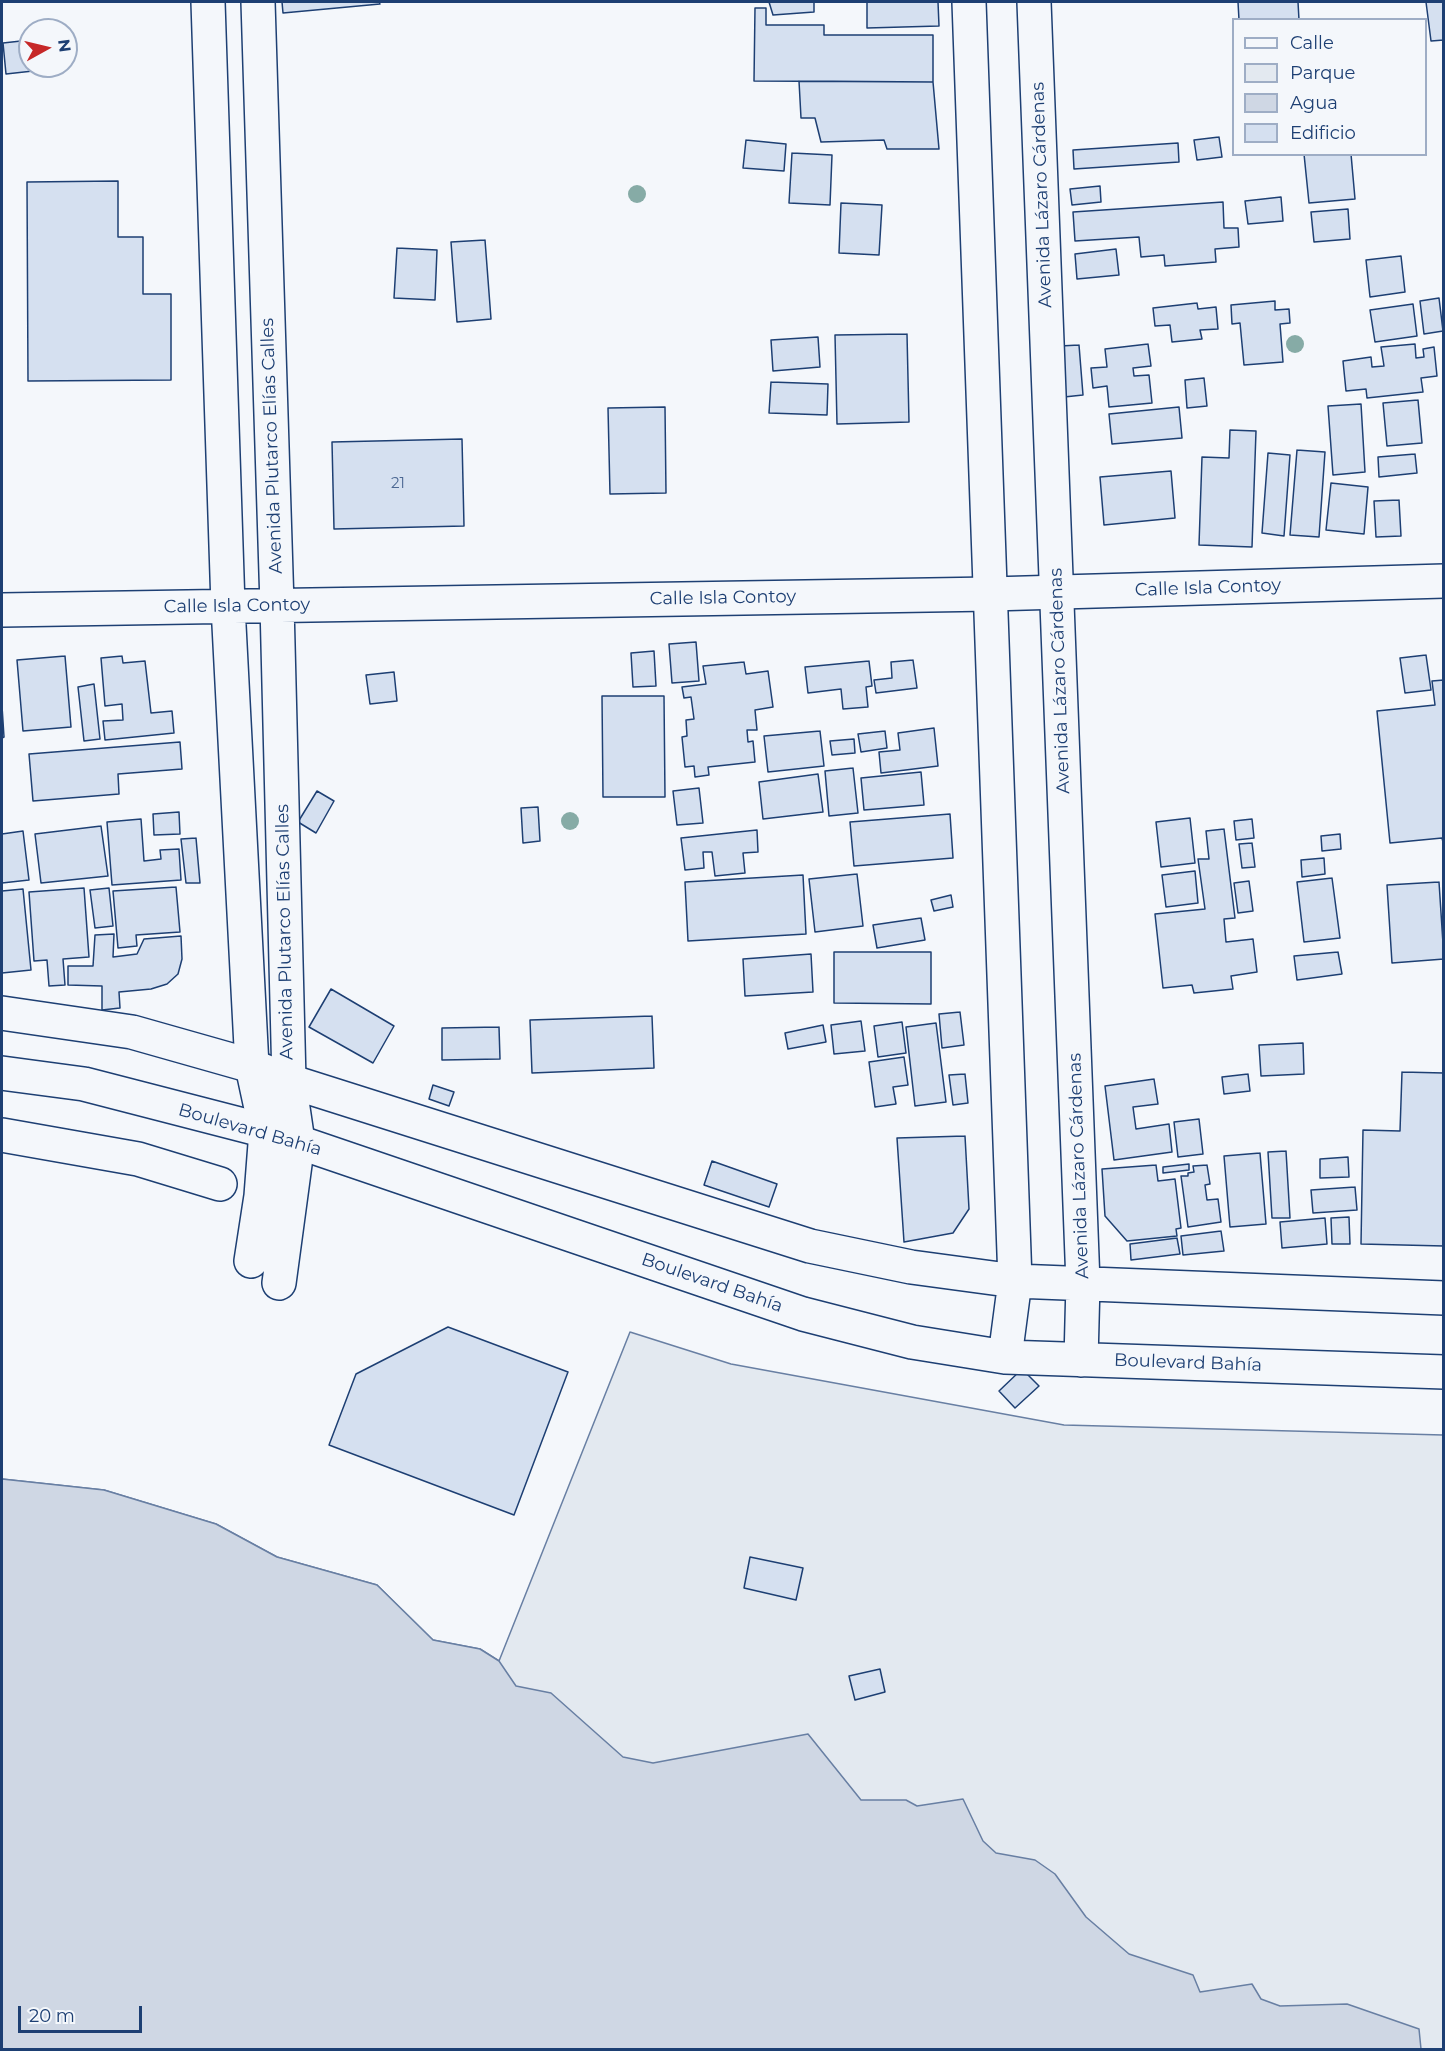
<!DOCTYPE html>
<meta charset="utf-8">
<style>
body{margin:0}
#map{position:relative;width:1445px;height:2051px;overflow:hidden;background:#f4f7fb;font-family:Montserrat,sans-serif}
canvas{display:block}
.frame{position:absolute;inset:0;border:3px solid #1d3f73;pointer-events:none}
.legend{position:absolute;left:1232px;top:18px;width:195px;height:138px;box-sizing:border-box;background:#f4f7fb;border:2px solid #9eadc5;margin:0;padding:8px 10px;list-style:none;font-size:18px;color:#1d3f73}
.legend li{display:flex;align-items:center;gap:12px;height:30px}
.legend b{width:30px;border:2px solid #9eadc5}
.north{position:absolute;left:18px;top:18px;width:60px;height:60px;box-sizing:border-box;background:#f4f7fb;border:2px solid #9eadc5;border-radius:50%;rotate:82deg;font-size:16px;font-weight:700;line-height:24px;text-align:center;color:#1d3f73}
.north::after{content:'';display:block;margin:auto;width:21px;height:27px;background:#c62828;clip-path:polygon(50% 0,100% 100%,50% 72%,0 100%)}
.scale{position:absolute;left:18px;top:2006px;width:124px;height:27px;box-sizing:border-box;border:3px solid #1d3f73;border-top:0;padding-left:8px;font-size:18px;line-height:21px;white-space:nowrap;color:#1d3f73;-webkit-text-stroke:4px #f4f7fb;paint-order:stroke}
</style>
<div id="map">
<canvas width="1445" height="2051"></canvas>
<div class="frame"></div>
<ul class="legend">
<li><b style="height:8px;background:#f4f7fb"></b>Calle</li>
<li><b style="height:16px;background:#e3e9f0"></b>Parque</li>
<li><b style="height:16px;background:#cfd7e4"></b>Agua</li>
<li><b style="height:16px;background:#d5e0f0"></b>Edificio</li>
</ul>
<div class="north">N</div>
<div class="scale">20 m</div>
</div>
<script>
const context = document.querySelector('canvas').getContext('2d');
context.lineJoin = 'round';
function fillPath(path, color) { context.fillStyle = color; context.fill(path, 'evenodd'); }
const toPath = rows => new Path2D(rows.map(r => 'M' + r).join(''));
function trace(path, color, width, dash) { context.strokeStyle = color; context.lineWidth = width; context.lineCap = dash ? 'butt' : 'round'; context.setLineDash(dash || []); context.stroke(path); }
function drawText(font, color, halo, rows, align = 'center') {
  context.font = font + ' Montserrat,sans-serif'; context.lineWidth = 4.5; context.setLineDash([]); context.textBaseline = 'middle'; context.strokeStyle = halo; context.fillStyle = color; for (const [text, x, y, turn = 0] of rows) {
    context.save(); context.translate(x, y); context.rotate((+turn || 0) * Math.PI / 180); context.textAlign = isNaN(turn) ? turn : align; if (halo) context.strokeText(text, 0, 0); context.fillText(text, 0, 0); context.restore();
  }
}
const green = toPath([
 [630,1332,731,1364,1064,1425,1443,1435,1443,2049,2,2049,2,1479,104,1490,216,1524,277,1557,377,1585,433,1640,480,1649,499,1661,630,1332]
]);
fillPath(green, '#e3e9f0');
trace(green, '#687fa3', 1.5);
const water = toPath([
 [2,1479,104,1490,216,1524,277,1557,377,1585,433,1640,480,1649,499,1661,516,1686,551,1693,623,1757,653,1763,808,1734,861,1800,906,1800,917,1806,963,1799,983,1841,996,1853,1035,1860,1055,1874,1086,1917,1129,1954,1193,1975,1200,1992,1252,1984,1261,1999,1280,2006,1347,2004,1419,2029,1421,2049,2,2049,2,1479]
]);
fillPath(water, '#cfd7e4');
trace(water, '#687fa3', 1.5);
const building = toPath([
 [282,2,379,2,380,4,283,13,282,2],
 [769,2,814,2,814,12,773,15,769,2],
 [867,2,938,2,939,26,867,28,867,2],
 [1238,2,1298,2,1299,20,1239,20,1238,2],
 [1426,2,1444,2,1444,40,1431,41,1426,2],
 [755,8,766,8,766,25,824,25,824,35,933,35,933,82,754,81,755,8],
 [30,40,30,66,41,66,42,70,6,74,3,43,30,40],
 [799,81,933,82,939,149,887,149,884,140,821,142,815,118,801,118,799,81],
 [1219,137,1222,157,1197,160,1194,140,1219,137],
 [746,140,786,144,784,171,743,168,746,140],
 [1178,143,1179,162,1074,169,1073,150,1178,143],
 [792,153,832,155,830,205,789,203,792,153],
 [1304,154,1351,154,1355,199,1309,203,1304,154],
 [118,181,118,237,143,237,143,294,171,294,171,380,28,381,27,182,118,181],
 [1100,186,1101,202,1072,205,1070,189,1100,186],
 [1281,197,1283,221,1248,224,1245,201,1281,197],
 [1223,202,1224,228,1238,228,1239,247,1215,249,1216,262,1165,266,1164,255,1141,257,1139,237,1075,241,1073,212,1223,202],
 [841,203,882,205,879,255,839,253,841,203],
 [1348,209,1350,239,1314,242,1311,212,1348,209],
 [485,240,491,319,457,322,451,242,485,240],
 [397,248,437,250,435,300,394,298,397,248],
 [1116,249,1119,275,1077,279,1075,254,1116,249],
 [1401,256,1405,292,1370,297,1366,260,1401,256],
 [1439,298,1443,331,1424,334,1420,301,1439,298],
 [1275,301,1275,310,1289,309,1290,323,1280,324,1283,362,1244,365,1240,323,1232,324,1231,305,1275,301],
 [1197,303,1198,309,1216,307,1218,329,1200,330,1202,339,1172,342,1170,325,1155,326,1153,308,1197,303],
 [1413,304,1417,336,1375,342,1370,310,1413,304],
 [907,334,909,422,837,424,835,335,907,334],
 [818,337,820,367,773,371,771,340,818,337],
 [1148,344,1151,366,1133,368,1134,376,1149,375,1152,403,1109,407,1107,386,1093,388,1091,368,1107,367,1105,349,1148,344],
 [1415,344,1416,358,1424,357,1423,349,1434,347,1437,376,1421,378,1423,392,1367,398,1366,389,1346,391,1343,361,1371,357,1372,367,1384,366,1381,347,1415,344],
 [1079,345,1083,395,1064,397,1060,346,1079,345],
 [1204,378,1207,406,1187,408,1185,380,1204,378],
 [771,382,828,384,827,415,769,413,771,382],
 [1418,400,1422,443,1387,446,1383,403,1418,400],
 [1361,404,1365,472,1333,475,1328,406,1361,404],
 [665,407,666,493,610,494,608,408,665,407],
 [1179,407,1182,438,1112,444,1109,414,1179,407],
 [1230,430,1256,431,1252,547,1199,545,1202,457,1229,458,1230,430],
 [462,439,464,526,334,529,332,442,462,439],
 [1297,450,1325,452,1319,537,1290,535,1297,450],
 [1268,453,1290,455,1284,536,1262,533,1268,453],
 [1415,454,1417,473,1379,477,1378,457,1415,454],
 [1171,471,1175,518,1104,525,1100,477,1171,471],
 [1331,483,1368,487,1364,534,1326,530,1331,483],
 [1399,500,1401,536,1376,537,1374,501,1399,500],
 [696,642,699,681,672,683,669,644,696,642],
 [654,651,656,686,633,687,631,653,654,651],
 [1426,655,1431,690,1405,693,1400,658,1426,655],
 [65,656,71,727,23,731,17,660,65,656],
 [122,656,123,663,145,661,151,713,172,711,174,733,105,740,103,721,123,720,122,704,105,706,101,658,122,656],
 [913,660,917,688,876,693,874,680,892,678,891,662,913,660],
 [869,661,872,686,866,687,868,707,843,709,841,689,808,693,805,667,869,661],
 [744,662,746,674,768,671,773,707,755,710,757,730,747,730,748,742,753,741,755,762,708,767,709,775,695,777,694,766,685,767,682,737,687,736,686,720,694,719,691,697,684,698,682,687,706,684,703,666,744,662],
 [394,672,397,701,370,704,366,675,394,672],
 [1444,680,1444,846,1442,838,1390,843,1377,711,1435,705,1432,681,1444,680],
 [94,684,100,739,84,741,78,687,94,684],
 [602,696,664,696,665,797,603,797,602,696],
 [2,706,4,737,2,738,2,706],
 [934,728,938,766,881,773,879,752,900,750,898,733,934,728],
 [820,731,824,766,768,772,764,736,820,731],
 [885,731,887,748,861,752,858,734,885,731],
 [854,739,855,753,832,755,830,741,854,739],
 [180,742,182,769,118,774,119,794,33,801,29,754,180,742],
 [853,768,858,813,829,816,825,771,853,768],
 [921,772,924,805,864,810,861,778,921,772],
 [818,774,823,812,763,819,759,782,818,774],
 [699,788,703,823,677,825,673,791,699,788],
 [317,791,334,801,316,833,298,822,317,791],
 [538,807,540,841,523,843,521,808,538,807],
 [179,812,180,834,154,835,153,814,179,812],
 [950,814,953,858,854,866,850,822,950,814],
 [1190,818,1195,863,1161,867,1156,822,1190,818],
 [141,819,144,861,161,859,160,850,179,849,181,880,112,885,107,822,141,819],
 [1252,819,1254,838,1236,840,1234,821,1252,819],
 [101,826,108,876,41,883,35,834,101,826],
 [1224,829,1235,918,1224,919,1226,942,1253,939,1257,972,1231,976,1233,989,1194,993,1192,985,1163,988,1155,914,1205,909,1198,859,1209,859,1206,831,1224,829],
 [757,830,758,852,743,853,745,873,715,876,712,852,703,852,704,868,685,870,681,838,757,830],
 [23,831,29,880,2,883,2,834,23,831],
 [1340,834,1341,849,1322,851,1321,836,1340,834],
 [196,838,200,883,186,883,181,839,196,838],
 [1252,843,1255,867,1242,868,1239,844,1252,843],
 [1324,858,1325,874,1302,877,1301,860,1324,858],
 [1195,871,1198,903,1166,907,1162,875,1195,871],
 [857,874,863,926,815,932,809,879,857,874],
 [803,875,806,934,688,941,685,882,803,875],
 [1332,878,1340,938,1304,942,1297,882,1332,878],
 [1249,881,1253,911,1238,913,1234,883,1249,881],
 [1439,882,1444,959,1392,963,1387,885,1439,882],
 [176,887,180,932,136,935,137,946,118,948,113,891,176,887],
 [84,888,89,957,63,959,65,985,49,986,47,960,34,961,29,892,84,888],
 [109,888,113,926,95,928,90,890,109,888],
 [23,889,31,970,2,973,2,891,23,889],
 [951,895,953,907,934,911,931,900,951,895],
 [921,918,925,940,877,948,873,925,921,918],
 [114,934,113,957,137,954,144,939,181,936,182,959,178,974,167,984,151,989,119,992,120,1008,102,1010,102,986,68,985,68,966,93,966,95,935,114,934],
 [834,952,931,952,931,1004,834,1003,834,952],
 [1338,952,1342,974,1297,980,1294,956,1338,952],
 [811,954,813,992,745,996,743,959,811,954],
 [331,989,394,1026,373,1063,309,1027,331,989],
 [960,1012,964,1045,942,1048,939,1014,960,1012],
 [652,1016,654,1068,532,1073,530,1020,652,1016],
 [861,1021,865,1051,834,1054,831,1025,861,1021],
 [902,1022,906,1053,878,1057,874,1026,902,1022],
 [936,1023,946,1102,915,1106,906,1027,936,1023],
 [823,1025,826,1042,788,1049,785,1033,823,1025],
 [499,1027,500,1059,442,1060,442,1028,499,1027],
 [1303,1043,1304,1074,1261,1076,1259,1045,1303,1043],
 [904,1057,908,1085,893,1087,896,1104,875,1107,869,1062,904,1057],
 [1402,1072,1444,1073,1444,1246,1361,1244,1363,1130,1400,1131,1402,1072],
 [965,1074,968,1103,953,1105,949,1075,965,1074],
 [1248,1074,1250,1091,1224,1094,1222,1077,1248,1074],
 [1154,1079,1158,1104,1133,1107,1136,1129,1169,1124,1172,1152,1114,1160,1105,1086,1154,1079],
 [433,1085,454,1092,449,1106,429,1099,433,1085],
 [1199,1119,1203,1154,1178,1157,1174,1122,1199,1119],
 [965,1136,969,1209,953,1233,904,1242,897,1138,965,1136],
 [1286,1151,1290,1218,1272,1218,1268,1152,1286,1151],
 [1260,1153,1266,1224,1230,1227,1224,1156,1260,1153],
 [1348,1157,1349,1177,1320,1178,1320,1159,1348,1157],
 [712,1161,777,1184,769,1207,704,1185,712,1161],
 [1189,1164,1189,1170,1163,1173,1163,1167,1189,1164],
 [1156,1165,1158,1181,1175,1179,1181,1228,1176,1229,1177,1236,1127,1241,1105,1216,1102,1169,1156,1165],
 [1207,1165,1210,1184,1205,1185,1207,1200,1218,1199,1221,1222,1188,1227,1181,1176,1188,1176,1188,1173,1194,1172,1193,1166,1207,1165],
 [1355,1187,1357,1210,1313,1213,1311,1190,1355,1187],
 [1349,1217,1350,1244,1332,1244,1331,1218,1349,1217],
 [1325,1218,1327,1244,1282,1248,1280,1222,1325,1218],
 [1221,1231,1224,1251,1183,1255,1181,1236,1221,1231],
 [1177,1238,1180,1254,1131,1260,1130,1244,1177,1238],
 [448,1327,568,1372,514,1515,329,1445,356,1374,448,1327],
 [1022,1369,1039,1386,1015,1408,999,1391,1022,1369],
 [750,1557,803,1568,796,1600,744,1588,750,1557],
 [880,1669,885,1692,855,1700,849,1676,880,1669]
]);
fillPath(building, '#d5e0f0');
trace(building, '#1d3f73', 1.5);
const minor = toPath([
 [208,2,228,606,252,1066,266,1131,261,1196,251,1261],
 [258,2,277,605,289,1081,298,1142,279,1283],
 [2,610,991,594,1444,581],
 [2,1135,138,1159,220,1184]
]);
const major = toPath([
 [969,2,1015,1281,1005,1357],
 [1034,2,1083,1283,1081,1360],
 [2,1013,132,1032,252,1066,289,1081,810,1246,911,1267,1015,1281,1444,1298],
 [2,1073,84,1084,266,1131,803,1314,912,1342,1005,1357,1444,1372]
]);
trace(minor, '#1d3f73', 36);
trace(major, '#1d3f73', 36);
trace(minor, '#f4f7fb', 33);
trace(major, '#f4f7fb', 33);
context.fillStyle = '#86aba6';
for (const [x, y] of [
 [637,194],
 [1295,344],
 [570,821]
]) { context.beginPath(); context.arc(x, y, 9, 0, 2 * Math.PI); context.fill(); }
drawText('15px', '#4b6792', null, [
 ["21",398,484]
]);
drawText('18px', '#1d3f73', '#f4f7fb', [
 ["Avenida Lázaro Cárdenas",1042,195,-92],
 ["Avenida Plutarco Elías Calles",272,446,-92],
 ["Calle Isla Contoy",1208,588,-2],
 ["Calle Isla Contoy",723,598,-1],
 ["Calle Isla Contoy",237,606,-1],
 ["Avenida Lázaro Cárdenas",1060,681,-92],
 ["Avenida Plutarco Elías Calles",285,932,-91],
 ["Boulevard Bahía",250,1130,16],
 ["Avenida Lázaro Cárdenas",1079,1166,-92],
 ["Boulevard Bahía",712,1283,19],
 ["Boulevard Bahía",1188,1363,2]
]);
</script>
